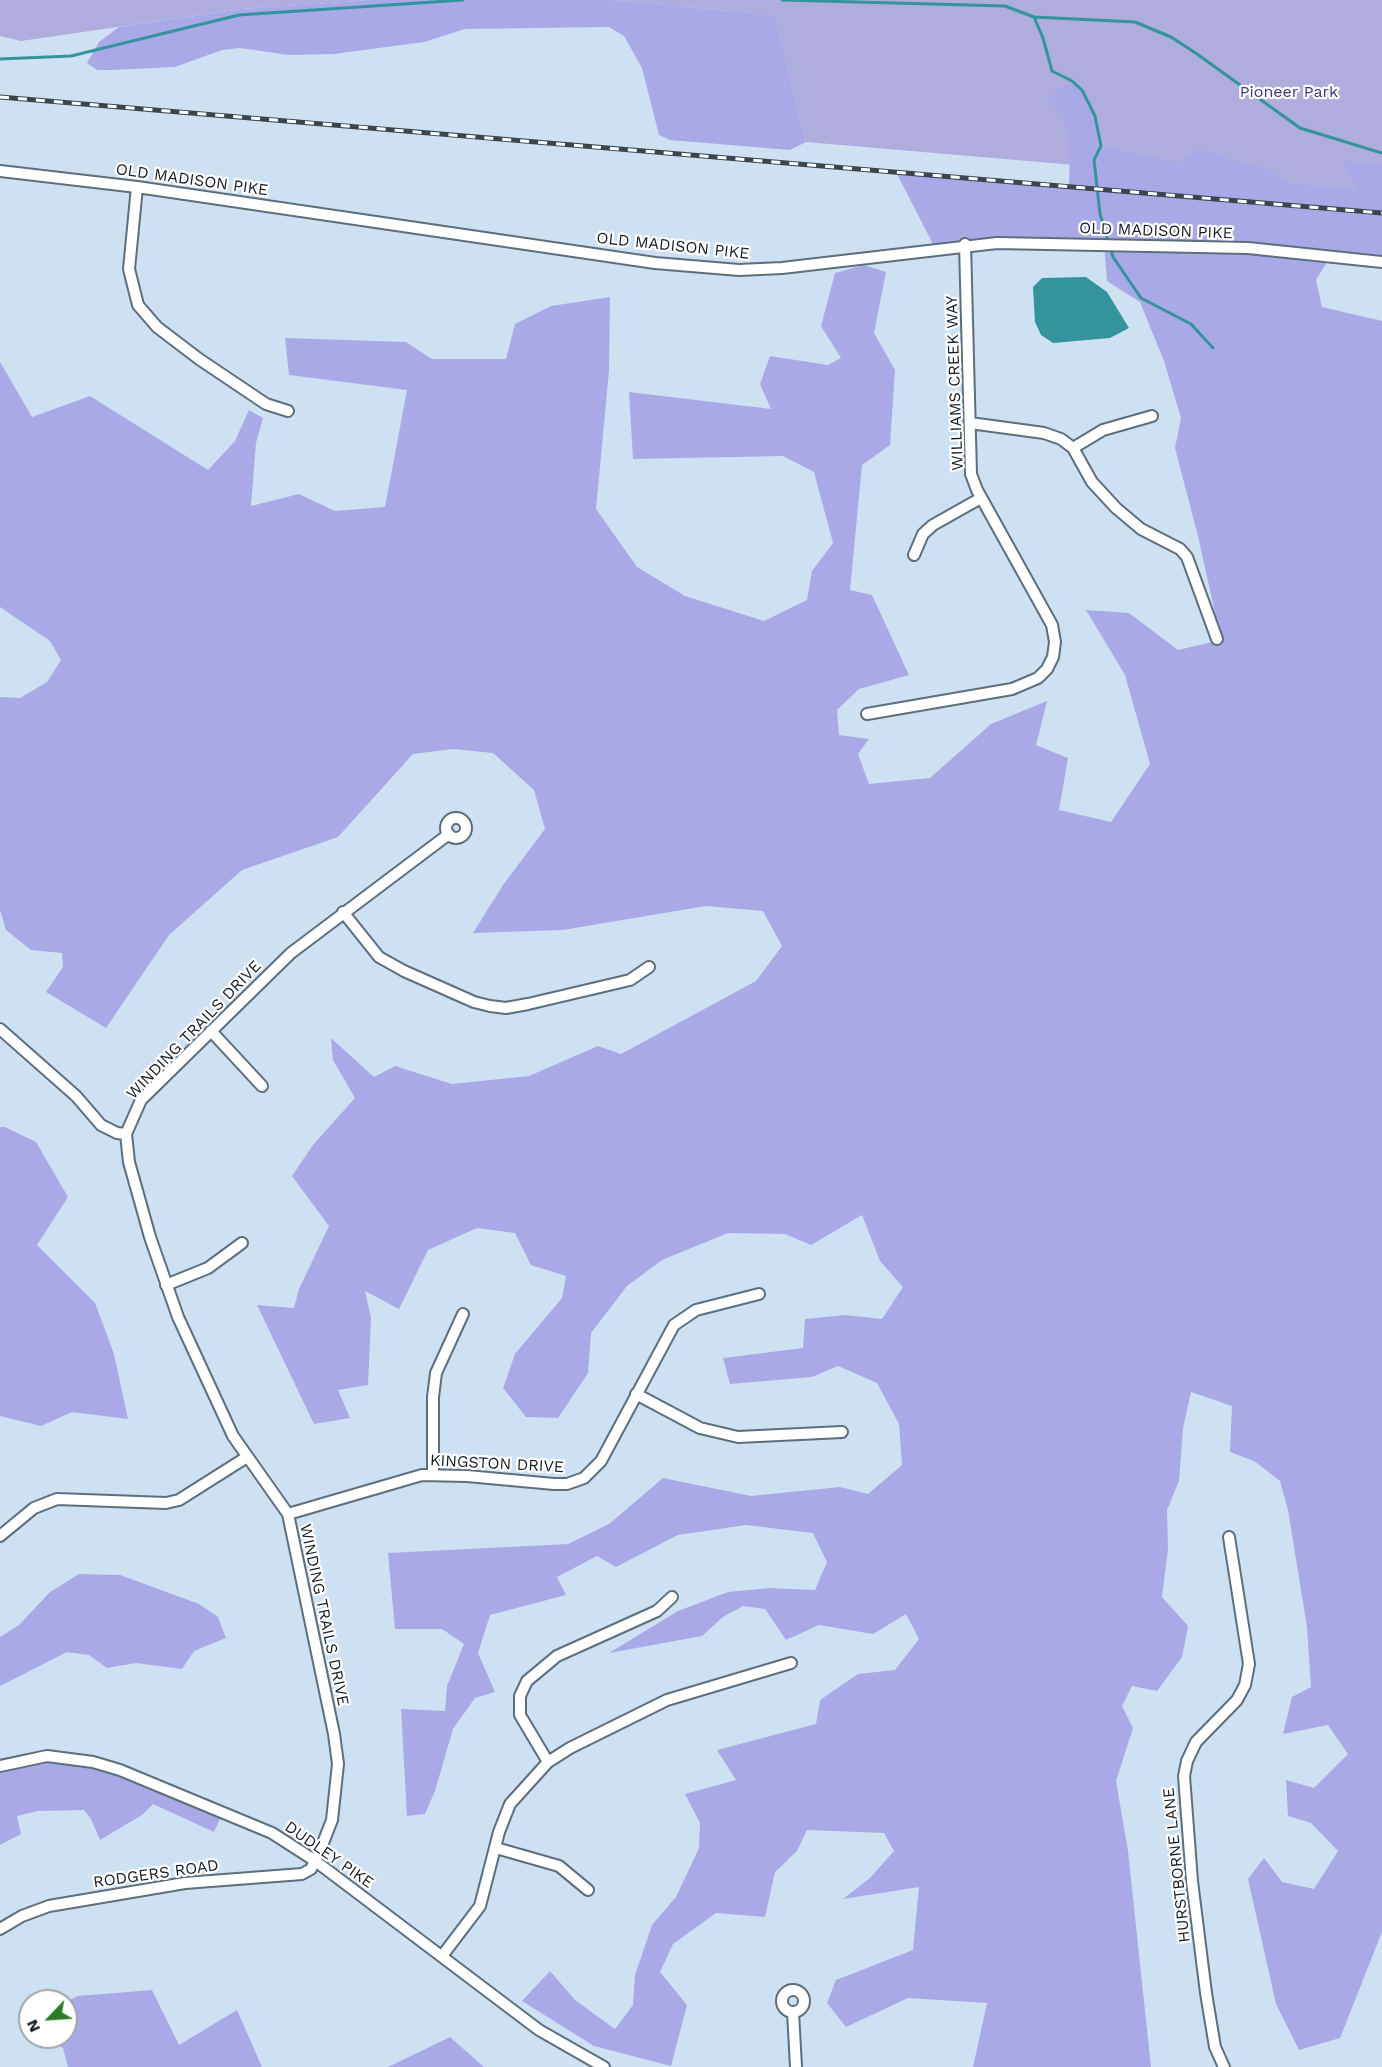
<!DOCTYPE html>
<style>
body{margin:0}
#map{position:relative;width:1382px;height:2067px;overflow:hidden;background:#cee1f2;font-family:"Work Sans",sans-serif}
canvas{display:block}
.north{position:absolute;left:18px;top:1989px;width:60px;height:60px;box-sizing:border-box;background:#fff;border:2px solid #a1a3a6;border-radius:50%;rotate:245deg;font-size:16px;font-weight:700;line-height:24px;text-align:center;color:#131a20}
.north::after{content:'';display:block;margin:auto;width:21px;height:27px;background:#2c7c26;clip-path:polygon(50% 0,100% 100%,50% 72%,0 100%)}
</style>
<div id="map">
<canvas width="1382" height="2067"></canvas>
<div class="north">N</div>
</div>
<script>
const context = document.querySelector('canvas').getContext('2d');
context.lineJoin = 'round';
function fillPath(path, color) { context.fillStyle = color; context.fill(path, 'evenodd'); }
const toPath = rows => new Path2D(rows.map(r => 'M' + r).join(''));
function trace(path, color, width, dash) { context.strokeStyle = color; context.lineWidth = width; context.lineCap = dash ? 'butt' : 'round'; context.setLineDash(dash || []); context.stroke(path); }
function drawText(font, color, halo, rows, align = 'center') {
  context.font = font + ' "Work Sans",sans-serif'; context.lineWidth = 4.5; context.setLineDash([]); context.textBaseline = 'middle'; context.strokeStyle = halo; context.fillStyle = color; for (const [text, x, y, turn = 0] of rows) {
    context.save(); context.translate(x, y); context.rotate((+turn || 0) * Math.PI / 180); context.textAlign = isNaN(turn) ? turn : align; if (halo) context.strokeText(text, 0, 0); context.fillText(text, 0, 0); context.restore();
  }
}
fillPath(toPath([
 [0,0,371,0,242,9,21,41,0,36],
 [611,0,1382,0,1382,177,1379,191,806,142,775,15]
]), '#aeaddd');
fillPath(toPath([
 [371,0,611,0,775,15,806,142,790,150,670,140,659,135,642,68,624,36,609,27,465,29,424,42,334,54,289,55,240,48,222,50,175,67,111,70,97,70,87,63,99,42,119,27,242,9],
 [1072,81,1082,90,1095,116,1101,146,1180,163,1197,149,1272,171,1288,183,1357,189,1342,160,1382,166,1382,262,1330,257,1316,280,1322,307,1382,321,1382,1932,1340,2038,1299,2050,1276,2004,1248,1879,1264,1858,1282,1882,1314,1889,1338,1851,1311,1823,1288,1816,1286,1780,1314,1788,1348,1754,1328,1725,1283,1734,1292,1697,1311,1687,1307,1627,1288,1510,1280,1481,1254,1461,1230,1452,1232,1406,1191,1392,1183,1428,1179,1481,1167,1510,1168,1549,1162,1597,1188,1626,1182,1657,1157,1691,1132,1686,1122,1706,1133,1728,1116,1781,1128,1851,1151,2067,973,2067,987,2003,908,1998,846,2027,827,2003,836,1980,913,1950,919,1887,843,1899,870,1878,894,1851,884,1833,807,1830,797,1851,775,1872,765,1917,716,1913,673,1944,660,1972,687,2005,671,2066,594,2046,522,2001,550,1971,575,2000,615,2029,633,2005,635,1975,652,1925,676,1897,699,1848,700,1823,685,1794,736,1780,717,1750,816,1724,820,1700,858,1674,895,1670,919,1639,906,1614,873,1634,819,1625,786,1640,765,1609,743,1606,723,1617,702,1636,609,1653,678,1611,728,1592,769,1588,815,1590,827,1562,813,1533,746,1525,678,1535,616,1567,597,1556,557,1577,566,1595,490,1615,478,1653,495,1692,475,1698,453,1729,435,1791,425,1814,407,1816,401,1709,445,1711,447,1686,464,1644,442,1629,395,1629,388,1553,568,1544,609,1524,663,1478,751,1496,840,1487,868,1494,902,1465,899,1424,877,1383,838,1366,812,1377,730,1384,723,1358,803,1348,805,1319,845,1315,882,1319,903,1287,880,1261,862,1215,811,1245,785,1234,728,1233,662,1260,627,1286,591,1333,588,1373,558,1418,526,1417,503,1388,515,1354,562,1298,566,1276,531,1265,515,1233,477,1228,428,1250,399,1309,365,1291,371,1318,368,1385,338,1390,350,1418,314,1424,257,1305,294,1308,299,1289,329,1226,292,1176,313,1145,355,1098,333,1060,331,1038,374,1077,395,1066,452,1084,529,1076,598,1046,621,1054,756,981,782,946,763,911,706,906,563,930,473,933,503,885,545,829,534,790,493,753,453,749,413,754,338,837,242,870,169,935,106,1028,46,992,63,967,62,953,31,950,6,930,0,910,0,697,20,698,47,682,61,660,50,641,0,607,0,362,32,417,90,396,208,470,235,441,249,410,263,418,256,443,251,506,299,494,335,511,385,507,407,390,289,375,285,338,406,342,432,359,506,359,515,324,551,306,610,297,609,371,596,509,637,567,685,596,764,621,807,600,812,571,833,543,814,472,783,456,633,459,629,392,771,409,760,384,770,356,828,365,841,358,821,326,835,273,864,265,886,272,874,333,895,370,890,445,862,465,850,590,872,595,909,675,859,689,837,710,839,735,869,739,858,754,869,784,930,778,991,724,1047,701,1036,745,1068,758,1059,810,1111,822,1150,764,1125,675,1086,610,1129,613,1178,650,1221,640,1198,536,1175,448,1181,418,1164,361,1140,302,1107,281,1104,244,935,248,896,172,1069,186,1070,142,1062,115,1048,97],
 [0,1127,5,1127,36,1142,68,1197,37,1245,95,1303,114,1354,128,1419,72,1412,41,1426,0,1416],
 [79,1574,120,1575,199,1604,218,1617,226,1638,194,1651,182,1669,136,1663,107,1668,89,1655,67,1652,0,1686,0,1637,19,1625,50,1592],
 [68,1757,223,1812,214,1832,153,1804,142,1815,100,1840,91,1819,84,1810,38,1811,17,1816,21,1834,0,1845,0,1766],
 [152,1990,179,2045,237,2010,262,2067,68,2067,63,2048,47,2037,66,2037,66,2002,78,1996],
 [450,2037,484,2067,388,2067]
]), '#aaa9e7');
fillPath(toPath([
 [1086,277,1107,292,1129,328,1110,338,1053,343,1041,335,1035,322,1033,287,1042,278]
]), '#34949d');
trace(toPath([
 [782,0,1005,6,1034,17,1135,22,1171,37,1197,54,1300,128,1382,153],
 [1034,17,1043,38,1052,71,1072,81,1082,90,1095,116,1101,146,1094,160,1100,214,1108,241],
 [0,59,71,56,239,15,463,0],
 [1110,248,1113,257,1141,298,1191,324,1213,348]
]), '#34949d', 3);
const minor = toPath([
 [0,171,137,187,655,263,739,270,782,268,997,243,1248,248,1382,262],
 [137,187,129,269,138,305,157,327,199,359,266,404,288,411],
 [970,423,1044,433,1061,439,1073,448,1092,482,1116,508,1141,529,1180,549,1187,557,1217,639],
 [1073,448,1103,430,1152,416],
 [914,555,923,534,933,525,981,498],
 [867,714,1012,689,1038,678,1047,669,1053,657,1055,642,1052,625,977,490,971,474,965,244],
 '446 828a10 10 0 1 1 20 0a10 10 0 1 1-20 0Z',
 [343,912,379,957,404,971,474,1002,490,1006,506,1008,528,1004,630,980,649,967],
 [0,1029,76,1096,101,1125,117,1133,126,1134],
 [211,1031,262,1086],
 [166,1285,208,1268,242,1243],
 [636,1394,700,1428,738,1437,842,1432],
 [433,1474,433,1397,436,1373,463,1314],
 [288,1514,422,1475,467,1476,554,1484,567,1484,584,1478,601,1461,674,1325,696,1310,759,1294],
 [0,1536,34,1508,57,1499,166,1503,179,1500,247,1457],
 [548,1762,520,1715,520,1696,527,1681,557,1656,657,1611,672,1597],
 [0,1766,47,1756,93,1762,120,1770,272,1833,314,1860,539,2030,604,2067],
 [496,1848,559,1866,588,1890],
 [0,1929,22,1916,49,1906,185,1883,302,1874,311,1869,323,1843,332,1820,338,1764,334,1734,288,1514,233,1436,178,1317,150,1237,129,1162,126,1134,141,1100,291,953,449,834],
 [442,1956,480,1906,499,1832,510,1804,548,1762,570,1748,667,1700,791,1663],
 '782 2001a11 11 0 1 1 22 0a11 11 0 1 1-22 0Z',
 [793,2012,796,2067],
 [1224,2067,1215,2047,1206,1993,1192,1881,1184,1776,1187,1761,1196,1742,1237,1700,1245,1685,1249,1664,1229,1537]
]);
trace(minor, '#5d6e7d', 14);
trace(minor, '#fff', 10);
const rail = toPath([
 [0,97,1382,213]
]);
trace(rail, '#3b454d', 5);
trace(rail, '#fff', 3, [9]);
drawText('16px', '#3f357e', '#fff', [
 ["Pioneer Park",1289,92]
]);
drawText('16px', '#131a20', '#fff', [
 ["OLD MADISON PIKE",192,180,8],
 ["OLD MADISON PIKE",1156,231,2],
 ["OLD MADISON PIKE",673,246,6],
 ["WILLIAMS CREEK WAY",955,383,-92],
 ["WINDING TRAILS DRIVE",194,1030,-46],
 ["KINGSTON DRIVE",497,1464,3],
 ["WINDING TRAILS DRIVE",324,1615,78],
 ["DUDLEY PIKE",329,1855,35],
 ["HURSTBORNE LANE",1177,1865,-96],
 ["RODGERS ROAD",156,1874,-8]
]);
</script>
